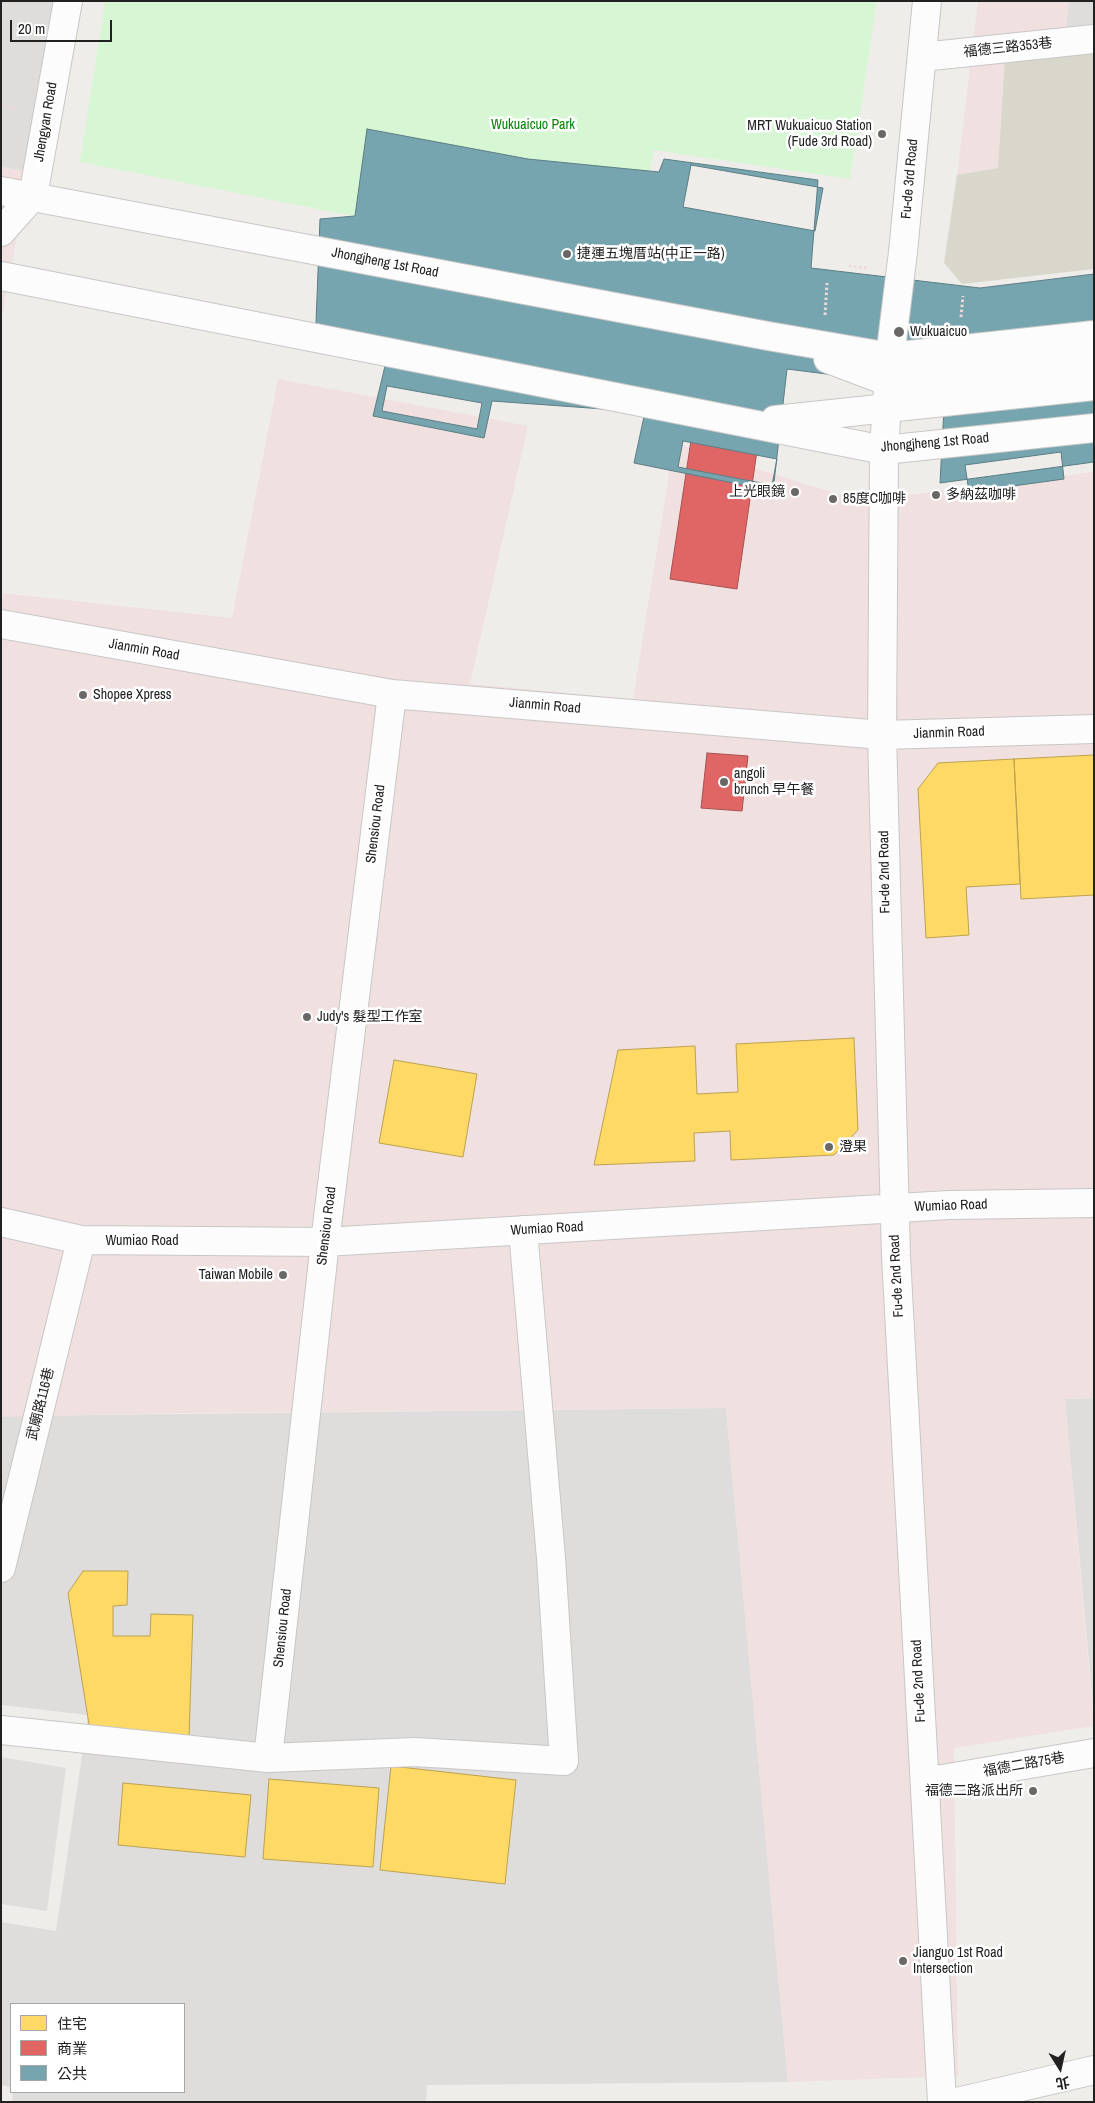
<!DOCTYPE html>
<meta charset="utf-8">
<style>
body{margin:0}
#map{position:relative;width:1095px;height:2103px;overflow:hidden;background:#efedea;font-family:"Archivo Narrow","Noto Sans TC",sans-serif}
canvas{display:block}
.frame{position:absolute;inset:0;border:2px solid #212121;pointer-events:none}
.legend{position:absolute;left:10px;top:2003px;width:175px;height:90px;box-sizing:border-box;background:#fff;border:1px solid #a6a6a6;margin:0;padding:6px 9px;list-style:none;font-size:15px;color:#212121}
.legend li{display:flex;align-items:center;gap:10px;height:25px}
.legend b{width:25px;border:1px solid #a6a6a6}
.north{position:absolute;left:1035px;top:2043px;width:50px;height:50px;-webkit-text-stroke:4px #fff;paint-order:stroke;rotate:170deg;font-size:14px;font-weight:700;line-height:20px;text-align:center;color:#212121}
.north::after{content:'';display:block;margin:auto;width:18px;height:22px;background:#212121;clip-path:polygon(50% 0,100% 100%,50% 72%,0 100%)}
.scale{position:absolute;left:10px;top:20px;width:102px;height:22px;box-sizing:border-box;border:2px solid #212121;border-top:0;padding-left:6px;font-size:15px;line-height:18px;white-space:nowrap;color:#212121;-webkit-text-stroke:4px #fff;paint-order:stroke}
</style>
<div id="map">
<canvas width="1095" height="2103"></canvas>
<div class="frame"></div>
<ul class="legend">
<li><b style="height:14px;background:#ffd966"></b>住宅</li>
<li><b style="height:14px;background:#e06666"></b>商業</li>
<li><b style="height:14px;background:#76a5af"></b>公共</li>
</ul>
<div class="north">北</div>
<div class="scale">20 m</div>
</div>
<script>
const context = document.querySelector('canvas').getContext('2d');
context.lineJoin = 'round';
function fillPath(path, color) { context.fillStyle = color; context.fill(path, 'evenodd'); }
const toPath = rows => new Path2D(rows.map(r => 'M' + r).join(''));
function trace(path, color, width, dash) { context.strokeStyle = color; context.lineWidth = width; context.lineCap = dash ? 'butt' : 'round'; context.setLineDash(dash || []); context.stroke(path); }
function drawText(font, color, halo, rows, align = 'center') {
  context.font = font + ' "Archivo Narrow","Noto Sans TC",sans-serif'; context.lineWidth = 5; context.setLineDash([]); context.textBaseline = 'middle'; context.strokeStyle = halo; context.fillStyle = color; for (const [text, x, y, turn = 0] of rows) {
    context.save(); context.translate(x, y); context.rotate((+turn || 0) * Math.PI / 180); context.textAlign = isNaN(turn) ? turn : align; if (halo) context.strokeText(text, 0, 0); context.fillText(text, 0, 0); context.restore();
  }
}
fillPath(toPath([
 [1,1,65,1,29,172,1,167],
 [1069,1,1094,1,1094,47,1063,51],
 [1094,1398,1094,1716,1065,1399],
 [726,1408,788,2082,427,2085,426,2102,12,2102,13,2092,184,2092,184,2004,11,2004,11,2087,1,2085,1,1922,56,1931,88,1715,1,1705,1,1416]
]), '#dedddb');
fillPath(toPath([
 [978,1,1069,1,1063,51,1005,57,998,168,957,175],
 [1,167,29,172,1,321],
 [278,379,528,426,470,684,633,699,674,443,860,501,1094,472,1094,1398,1065,1399,1094,1726,954,1748,958,2076,788,2082,726,1408,187,1413,1,1417,1,593,232,618]
]), '#f1e0e0');
fillPath(toPath([
 [1094,47,1094,269,962,284,944,263,957,175,998,168,1005,57]
]), '#d9d7cb');
fillPath(toPath([
 [105,1,877,1,850,179,654,150,630,271,80,162]
]), '#d7f6d4');
fillPath(toPath([
 [1,1757,66,1768,47,1911,1,1904]
]), '#dfdedd');
const homes = toPath([
 [1094,755,1094,895,1021,899,1014,759,1094,755],
 [1014,759,1020,884,966,887,969,935,926,938,918,789,938,763,1014,759],
 [854,1038,858,1130,834,1155,731,1160,730,1131,694,1133,695,1161,594,1165,618,1050,695,1046,697,1094,738,1092,736,1044,854,1038],
 [394,1060,477,1074,463,1157,379,1143,394,1060],
 [83,1571,128,1571,127,1605,113,1606,113,1636,150,1636,151,1614,193,1615,189,1737,91,1737,68,1593,83,1571],
 [391,1766,516,1780,505,1884,380,1870,391,1766],
 [269,1779,379,1788,373,1867,263,1859,269,1779],
 [123,1783,251,1795,245,1857,118,1845,123,1783]
]);
fillPath(homes, '#ffd966');
trace(homes, '#bca251', 1);
const shops = toPath([
 [692,434,758,444,737,589,670,579,692,434],
 [707,753,748,756,742,811,701,808,707,753]
]);
fillPath(shops, '#e06666');
trace(shops, '#a75151', 1);
const public = toPath([
 [367,129,528,159,659,172,664,159,818,180,811,268,980,288,1094,274,1094,462,940,483,945,389,787,369,773,491,634,463,645,412,492,401,484,438,373,416,385,366,315,349,320,219,355,216,367,129],
 [691,165,823,188,815,231,683,207,691,165],
 [387,386,482,403,477,429,382,411,387,386],
 [683,441,777,459,772,485,678,467,683,441],
 [1061,452,1064,479,969,492,965,465,1061,452]
]);
fillPath(public, '#76a5af');
trace(public, '#5c7d84', 1);
const minor = toPath([
 [927,1,903,252,890,357,884,450,882,735,896,1256,942,2102],
 [922,57,1094,39],
 [1,232,33,196,68,1],
 [890,357,1094,335],
 [884,450,1094,428],
 [1,624,392,694,882,735,1094,729],
 [1,1222,81,1240,325,1242,949,1205,1094,1203],
 [1,1568,81,1240],
 [1,1730,268,1758,415,1752,564,1761,551,1558,523,1230],
 [268,1758,325,1242,392,694],
 [925,1782,1094,1753],
 [957,2102,1094,2070]
]);
const tertiary = toPath([
 [1,191,768,336,890,357],
 [1,276,884,450],
 [828,359,889,382,1094,360],
 [775,420,1094,386]
]);
trace(minor, '#c8c7c6', 30);
trace(tertiary, '#c8c7c6', 30);
trace(toPath([
 [1,106,16,108],
 [849,266,869,268],
 [825,315,827,283],
 [961,317,963,296]
]), '#ecdada', 3, [2.5, 2.5]);
trace(minor, '#fdfcfc', 28);
trace(tertiary, '#fdfcfc', 28);
for (const [x, y, r, color] of [
 [882,134,5,"#696867"],
 [567,254,5,"#696867"],
 [899,332,6,"#696867"],
 [795,492,5,"#696867"],
 [936,495,5,"#696867"],
 [833,499,5,"#696867"],
 [83,695,5,"#696867"],
 [724,782,5,"#696867"],
 [307,1017,5,"#696867"],
 [829,1147,5,"#696867"],
 [283,1275,5,"#696867"],
 [1033,1791,5,"#696867"],
 [903,1961,5,"#696867"]
]) { const dot = new Path2D(); dot.arc(x, y, r, 0, 2 * Math.PI); context.fillStyle = color; context.fill(dot); trace(dot, '#fff', 2); }
drawText('14px', '#212121', '#fff', [
 ["福德三路353巷",1008,48,-6],
 ["Jhengyan Road",46,122,-80],
 ["Fu-de 3rd Road",910,179,-85],
 ["Jhongjheng 1st Road",385,263,11],
 ["Jhongjheng 1st Road",935,443,-5],
 ["Jianmin Road",144,650,10],
 ["Jianmin Road",545,706,5],
 ["Jianmin Road",949,733,-2],
 ["Shensiou Road",376,824,-83],
 ["Fu-de 2nd Road",885,872,-91],
 ["Wumiao Road",951,1206,-2],
 ["Shensiou Road",327,1226,-83],
 ["Wumiao Road",547,1229,-3],
 ["Wumiao Road",142,1241],
 ["Fu-de 2nd Road",897,1276,-93],
 ["武廟路116巷",41,1404,-76],
 ["Shensiou Road",283,1628,-84],
 ["Fu-de 2nd Road",919,1681,-93],
 ["福德二路75巷",1024,1765,-10]
]);
drawText('14px', '#068504', '#fff', [
 ["Wukuaicuo Park",533,125]
]);
drawText('14px', '#212121', '#fff', [
 ["MRT Wukuaicuo Station",872,126,"right"],
 ["(Fude 3rd Road)",872,142,"right"],
 ["捷運五塊厝站(中正一路)",577,254],
 ["Wukuaicuo",910,332],
 ["上光眼鏡",785,492,"right"],
 ["多納茲咖啡",946,495],
 ["85度C咖啡",843,499],
 ["Shopee Xpress",93,695],
 ["angoli",734,774],
 ["brunch 早午餐",734,790],
 ["Judy's 髮型工作室",317,1017],
 ["澄果",839,1147],
 ["Taiwan Mobile",273,1275,"right"],
 ["福德二路派出所",1023,1791,"right"],
 ["Jianguo 1st Road",913,1953],
 ["Intersection",913,1969]
], 'left');
</script>
